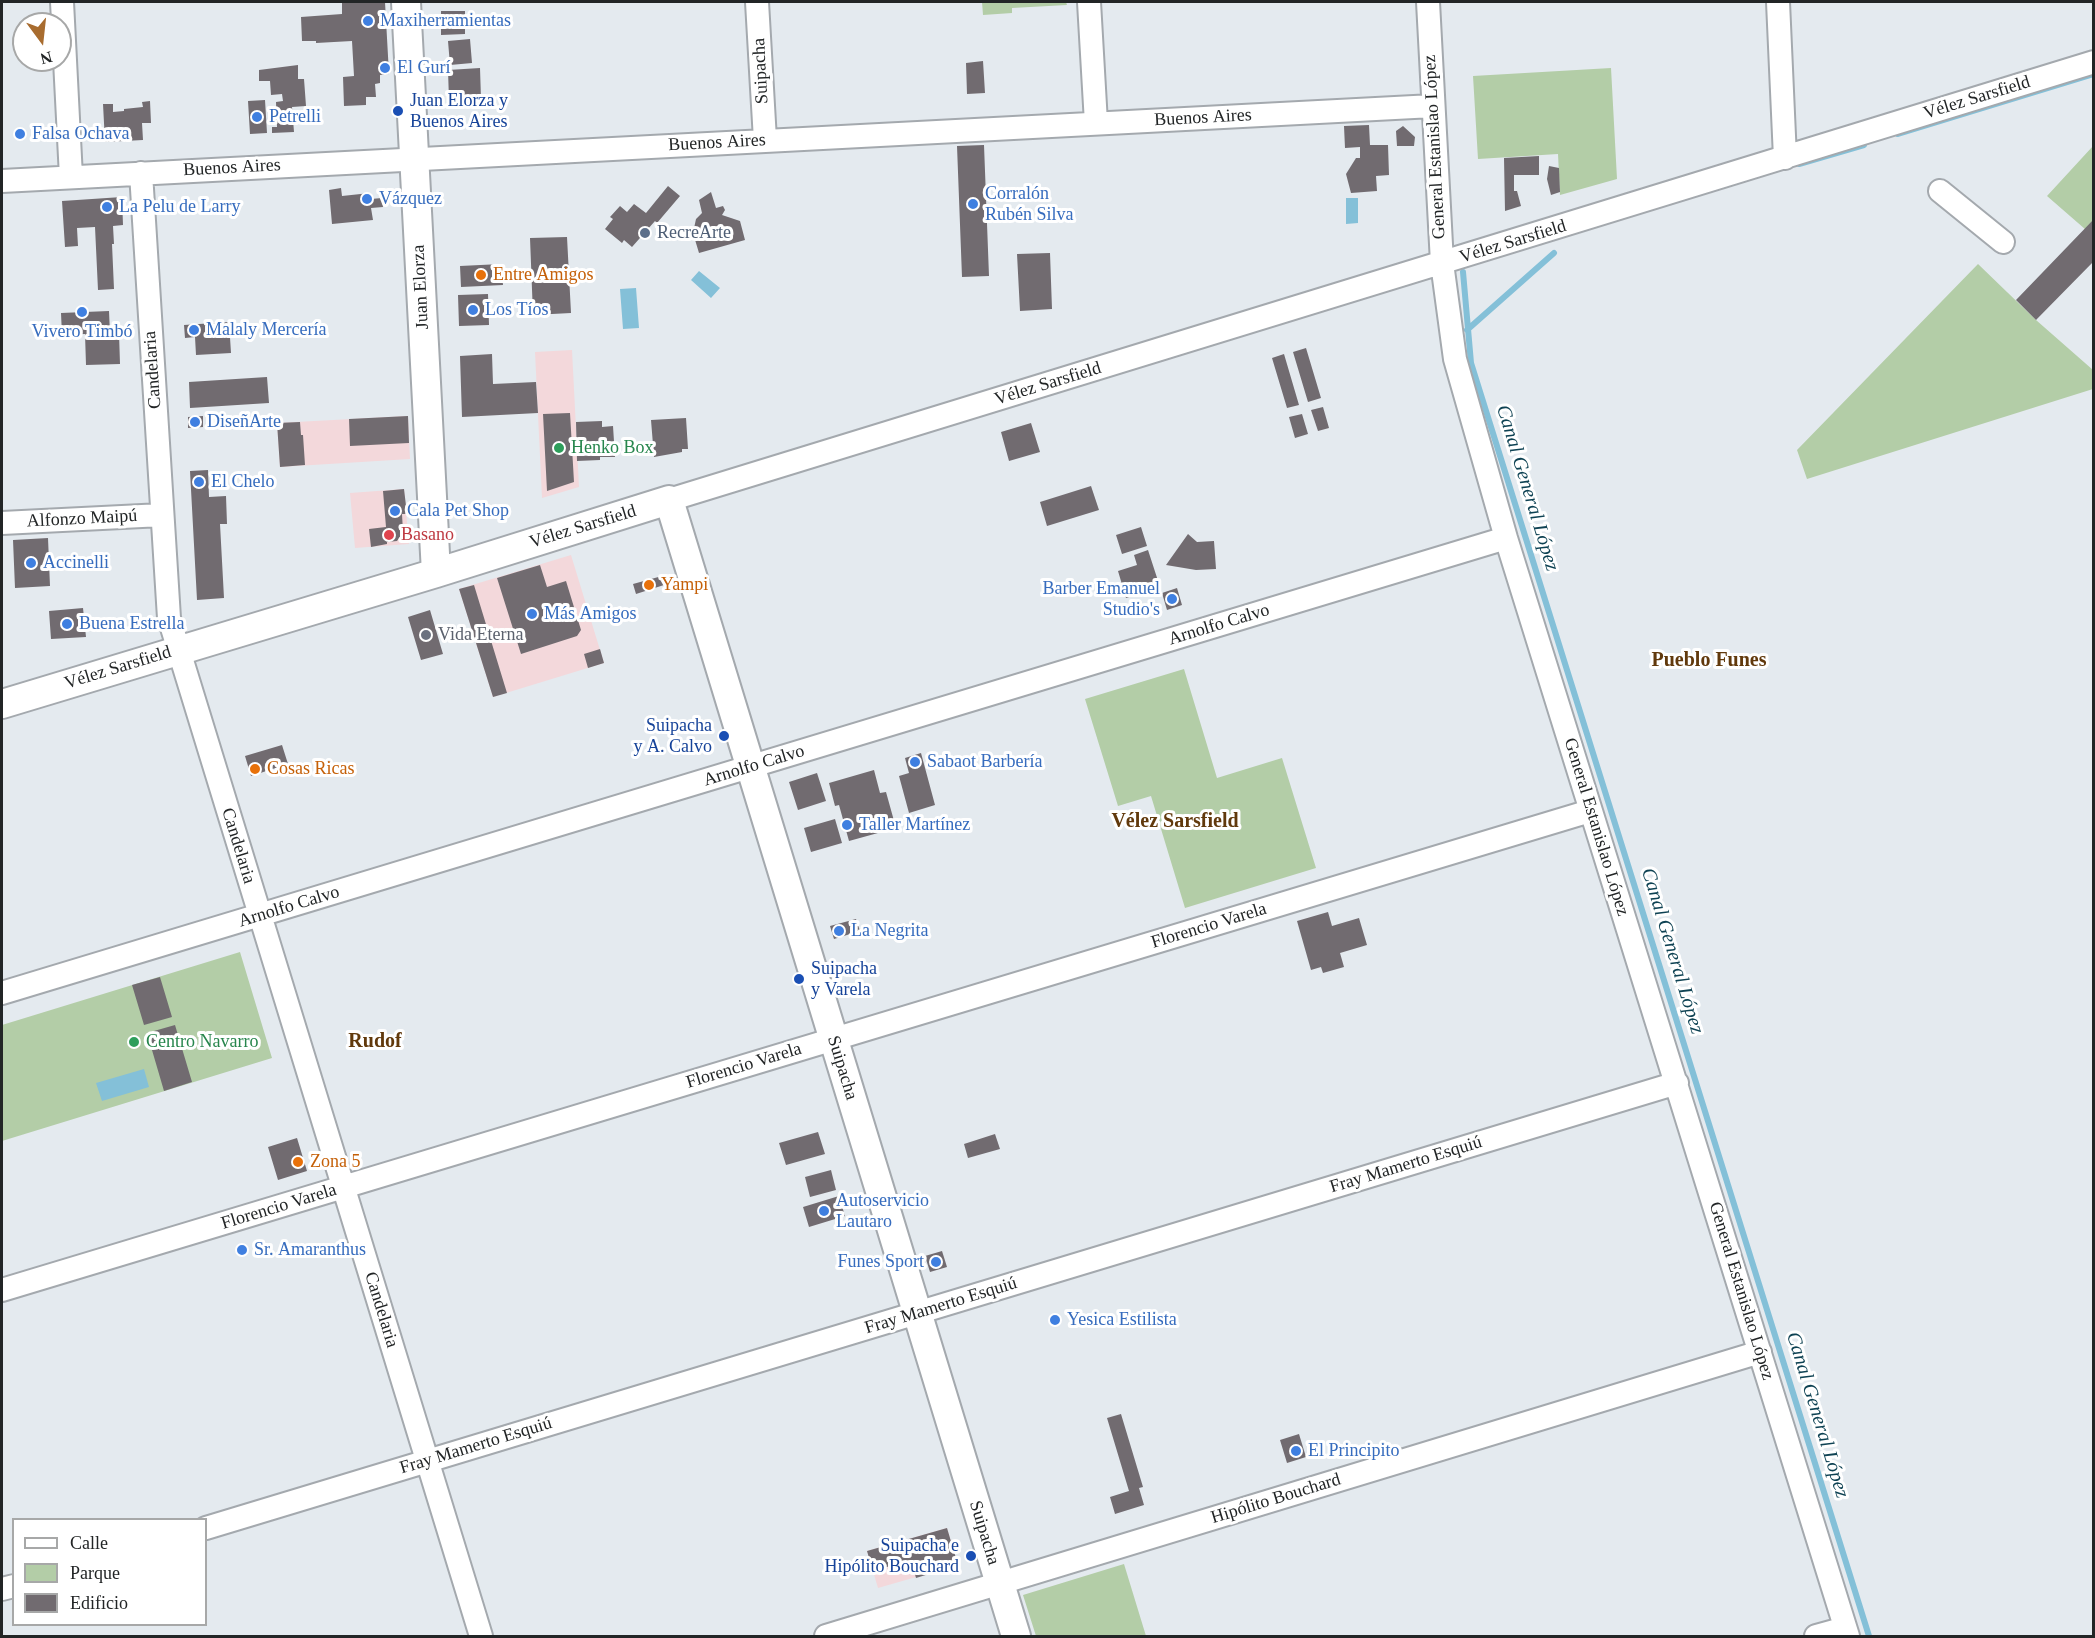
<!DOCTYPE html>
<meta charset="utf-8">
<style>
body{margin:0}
#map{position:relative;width:2095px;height:1638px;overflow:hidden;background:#e4eaef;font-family:"Times New Roman",serif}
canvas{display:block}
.frame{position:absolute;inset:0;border:3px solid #222526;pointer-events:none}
.legend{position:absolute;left:12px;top:1518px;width:195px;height:108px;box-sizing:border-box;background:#fff;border:2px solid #a7a8a8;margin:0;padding:8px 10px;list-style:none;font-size:18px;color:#222526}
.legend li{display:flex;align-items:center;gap:12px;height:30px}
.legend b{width:30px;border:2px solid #a7a8a8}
.north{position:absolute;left:12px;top:12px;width:60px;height:60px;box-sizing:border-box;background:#fff;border:2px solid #a7a8a8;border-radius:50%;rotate:165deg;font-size:16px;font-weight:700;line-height:24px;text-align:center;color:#222526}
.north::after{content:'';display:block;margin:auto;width:21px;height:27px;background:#a86c2f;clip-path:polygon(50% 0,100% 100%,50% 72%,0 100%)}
</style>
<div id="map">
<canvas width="2095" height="1638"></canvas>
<div class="frame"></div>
<ul class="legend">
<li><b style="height:8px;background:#fff"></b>Calle</li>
<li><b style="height:16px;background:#b3cda7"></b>Parque</li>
<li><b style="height:16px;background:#716b70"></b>Edificio</li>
</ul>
<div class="north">N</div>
</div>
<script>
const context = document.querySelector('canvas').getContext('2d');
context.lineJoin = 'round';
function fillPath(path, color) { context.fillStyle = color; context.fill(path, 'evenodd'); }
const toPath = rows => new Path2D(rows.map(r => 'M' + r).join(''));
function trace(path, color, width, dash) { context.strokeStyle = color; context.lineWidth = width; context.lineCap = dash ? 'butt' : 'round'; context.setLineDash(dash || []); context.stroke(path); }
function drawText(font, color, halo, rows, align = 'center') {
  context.font = font + ' "Times New Roman",serif'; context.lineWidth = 6; context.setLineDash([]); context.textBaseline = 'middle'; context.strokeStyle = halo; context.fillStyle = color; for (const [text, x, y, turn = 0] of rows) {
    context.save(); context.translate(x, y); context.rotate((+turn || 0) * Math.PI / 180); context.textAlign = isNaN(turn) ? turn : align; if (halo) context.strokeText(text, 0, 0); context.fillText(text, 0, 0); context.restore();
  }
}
fillPath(toPath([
 [572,350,579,487,542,498,535,352],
 [408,416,410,459,280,467,277,423],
 [404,489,409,544,355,548,350,493],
 [571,555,604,663,493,697,459,589],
 [947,1528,958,1565,878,1588,867,1551]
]), '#f3d8db');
fillPath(toPath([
 [982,2,1066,2,1067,5,1012,8,1012,13,983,15],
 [1611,68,1617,179,1560,195,1558,154,1478,159,1473,76],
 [2093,146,2093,236,2047,196],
 [1978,264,2036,320,2093,370,2093,389,1807,479,1797,450],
 [1184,669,1217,778,1282,758,1316,868,1185,908,1151,796,1118,806,1085,699],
 [240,952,272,1058,2,1141,2,1025],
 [1124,1564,1146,1636,1036,1636,1023,1595]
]), '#b3cda7');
fillPath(toPath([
 [1346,198,1358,198,1358,223,1346,224],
 [699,271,720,288,711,298,691,280],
 [636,288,639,328,623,329,620,289],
 [144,1069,149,1087,102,1101,96,1083]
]), '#84c0d8');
trace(toPath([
 [1898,134,2094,74],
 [1799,164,1864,145],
 [1463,272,1471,363,1869,1636],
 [1467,330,1554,253]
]), '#84c0d8', 6);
fillPath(toPath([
 [342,2,385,2,389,74,380,75,380,83,375,84,376,97,366,97,366,105,344,106,343,77,354,76,352,41,316,43,316,41,302,41,301,17,342,14],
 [441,11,465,11,465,34,441,35],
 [470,39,472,63,450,65,448,41],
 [983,61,985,93,967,94,966,63],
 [298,65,298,79,304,79,306,106,292,107,294,132,272,133,272,127,277,127,276,102,283,101,282,94,271,95,270,81,259,81,259,70],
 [480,68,481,99,449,100,448,70],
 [265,100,267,133,250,134,248,101],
 [150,101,151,123,142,123,143,140,105,142,103,104,113,104,113,112,124,111,124,109,143,107,142,102],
 [1369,125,1370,145,1388,145,1389,175,1376,176,1377,191,1351,193,1346,174,1356,158,1360,158,1360,147,1345,148,1344,126],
 [1403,126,1415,137,1414,146,1397,146,1396,131],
 [984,145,989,276,962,277,957,146],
 [1539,156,1539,175,1514,175,1514,191,1517,191,1521,206,1505,211,1504,158],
 [1549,166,1559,168,1560,192,1551,195,1547,179],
 [668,186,680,196,657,223,655,221,632,247,624,240,622,243,605,229,613,219,610,217,620,206,627,212,634,204,646,213],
 [341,188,342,196,370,193,371,199,382,198,383,207,371,208,373,220,332,224,329,190],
 [711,192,716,208,723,206,725,210,722,215,740,221,745,240,699,253,693,233,696,219,702,213,699,200],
 [122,197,123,225,113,226,114,244,112,244,114,289,98,290,95,227,77,228,78,246,65,247,62,201],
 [2094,219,2094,261,2036,320,2016,300],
 [567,237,571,313,533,315,530,238],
 [1050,253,1052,309,1020,311,1017,254],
 [501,264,503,285,461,287,460,266],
 [488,294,489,325,459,326,458,295],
 [109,311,110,334,119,333,120,364,86,365,85,334,62,335,61,313],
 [229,322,231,353,196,355,195,337,185,338,184,325],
 [1306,348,1321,398,1308,402,1293,352],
 [492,354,493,384,536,382,538,413,462,417,460,356],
 [1284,354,1299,405,1287,408,1272,358],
 [267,377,269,403,190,408,189,382],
 [1323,407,1329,428,1318,431,1311,410],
 [570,413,574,482,547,491,543,414],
 [1302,414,1308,434,1295,438,1289,417],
 [203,416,203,427,188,428,188,417],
 [408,416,409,443,350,446,349,419],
 [686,418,688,449,682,449,682,452,654,457,651,420],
 [602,421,602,427,613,426,615,457,600,457,600,460,577,461,576,422],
 [300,422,301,435,303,435,305,465,280,467,277,423],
 [1031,423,1040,452,1009,461,1001,432],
 [208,470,209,497,226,496,227,524,220,524,224,598,197,600,190,471],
 [1091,486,1099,510,1047,526,1040,502],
 [404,489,407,514,402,514,403,532,397,541,387,542,387,544,371,547,369,529,386,527,383,491],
 [1141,527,1147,546,1122,554,1116,535],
 [1188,534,1197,542,1214,541,1216,569,1196,570,1166,565],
 [48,538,50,586,15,588,13,540],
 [1148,550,1160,587,1126,598,1118,571,1137,565,1134,555],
 [540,565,547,587,566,581,581,630,577,636,521,654,497,578],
 [662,576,664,585,636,594,633,584],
 [474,585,507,693,493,697,459,589],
 [1177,588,1182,605,1167,610,1162,593],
 [83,608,86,637,51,639,49,611],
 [430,610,443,654,421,660,408,617],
 [600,649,604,663,588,668,584,654],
 [282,745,288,764,251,776,245,756],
 [921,753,935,805,909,813,899,776,909,773,905,758],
 [874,770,880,793,886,792,896,828,849,841,839,805,835,806,829,783],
 [817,773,826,801,798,810,789,782],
 [835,819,842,843,811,852,804,828],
 [1328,912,1332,926,1359,918,1367,945,1340,953,1344,967,1323,973,1321,967,1311,970,1297,921],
 [856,919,860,931,834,939,830,926],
 [160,977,172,1017,144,1025,132,985],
 [175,1025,192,1082,164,1091,147,1033],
 [818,1132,825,1154,786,1165,779,1143],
 [995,1134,1000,1149,968,1158,964,1144],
 [297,1138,307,1171,278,1180,268,1147],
 [831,1170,836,1190,810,1197,805,1177],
 [839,1196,845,1216,809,1227,803,1207],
 [942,1251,947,1267,930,1272,925,1256],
 [1121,1414,1143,1487,1139,1488,1144,1505,1115,1514,1110,1497,1129,1491,1107,1418],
 [1299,1434,1306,1457,1287,1463,1280,1440],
 [947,1528,958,1565,916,1578,911,1560,873,1571,867,1551]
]), '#716b70');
const minor = toPath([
 [62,2,71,177],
 [757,2,765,140],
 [1089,2,1096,123],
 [1428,2,1442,263,1455,359,1506,538,1848,1636],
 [1778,2,1785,158],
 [141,173,169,618,481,1636],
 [2,181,1433,106],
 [1940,191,2003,242],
 [669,500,2094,62],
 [2,523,162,515],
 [2,993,1506,538],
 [2,1290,1590,811],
 [206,1528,1677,1083],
 [2,1589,14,1586],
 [826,1636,1760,1352],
 [1816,1636,1845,1628]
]);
const major = toPath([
 [406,2,436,573],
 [2,704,436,573,669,500,1016,1636]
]);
trace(minor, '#a4a9ae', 26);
trace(major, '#a4a9ae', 32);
trace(minor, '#fff', 22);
trace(major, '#fff', 28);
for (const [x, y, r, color] of [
 [368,21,6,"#3f7fe0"],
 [385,68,6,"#3f7fe0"],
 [398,111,6,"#1a4fb4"],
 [257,117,6,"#3f7fe0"],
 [20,134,6,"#3f7fe0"],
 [367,199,6,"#3f7fe0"],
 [973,204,6,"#3f7fe0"],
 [107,207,6,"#3f7fe0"],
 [645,233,6,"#5c6f8a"],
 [481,275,6,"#e8710a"],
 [473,310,6,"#3f7fe0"],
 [82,312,6,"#3f7fe0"],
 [194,330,6,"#3f7fe0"],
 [195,422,6,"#3f7fe0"],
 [559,448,6,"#2e9e5b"],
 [199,482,6,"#3f7fe0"],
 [395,511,6,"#3f7fe0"],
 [389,535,6,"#e0444e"],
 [31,563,6,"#3f7fe0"],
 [649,585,6,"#e8710a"],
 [1172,599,6,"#3f7fe0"],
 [532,614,6,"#3f7fe0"],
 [67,624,6,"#3f7fe0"],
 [426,635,6,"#6b7280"],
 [724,736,6,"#1a4fb4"],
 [915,762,6,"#3f7fe0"],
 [255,769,6,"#e8710a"],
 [847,825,6,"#3f7fe0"],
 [839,931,6,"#3f7fe0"],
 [799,979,6,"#1a4fb4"],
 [134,1042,6,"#2e9e5b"],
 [298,1162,6,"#e8710a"],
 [824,1211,6,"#3f7fe0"],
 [242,1250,6,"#3f7fe0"],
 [936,1262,6,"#3f7fe0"],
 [1055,1320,6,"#3f7fe0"],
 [1296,1451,6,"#3f7fe0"],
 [971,1556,6,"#1a4fb4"]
]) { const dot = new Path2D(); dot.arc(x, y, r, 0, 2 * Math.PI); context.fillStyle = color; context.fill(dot); trace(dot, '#fff', 2); }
drawText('18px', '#366cbe', '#fff', [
 ["Maxiherramientas",380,21],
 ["El Gurí",397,68],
 ["Petrelli",269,117],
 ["Falsa Ochava",32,134],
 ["Corralón",985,194],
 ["Rubén Silva",985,215],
 ["Vázquez",379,199],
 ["La Pelu de Larry",119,207],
 ["Los Tíos",485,310],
 ["Malaly Mercería",206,330],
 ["Vivero Timbó",82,332,"center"],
 ["DiseñArte",207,422],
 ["El Chelo",211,482],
 ["Cala Pet Shop",407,511],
 ["Accinelli",43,563],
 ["Barber Emanuel",1160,589,"right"],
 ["Studio's",1160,610,"right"],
 ["Más Amigos",544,614],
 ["Buena Estrella",79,624],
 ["Sabaot Barbería",927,762],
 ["Taller Martínez",859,825],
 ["La Negrita",851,931],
 ["Autoservicio",836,1201],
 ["Lautaro",836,1222],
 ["Sr. Amaranthus",254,1250],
 ["Funes Sport",924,1262,"right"],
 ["Yesica Estilista",1067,1320],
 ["El Principito",1308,1451]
], 'left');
drawText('18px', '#222526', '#fff', [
 ["Suipacha",761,71,-93],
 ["Vélez Sarsfield",1977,98,-17],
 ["Buenos Aires",1203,118,-3],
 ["Buenos Aires",717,143,-3],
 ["General Estanislao López",1435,147,-93],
 ["Buenos Aires",232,168,-3],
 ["Vélez Sarsfield",1513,242,-17],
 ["Juan Elorza",421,287,-93],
 ["Candelaria",153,370,-94],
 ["Vélez Sarsfield",1048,384,-17],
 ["Alfonzo Maipú",82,519,-3],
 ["Vélez Sarsfield",583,527,-17],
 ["Arnolfo Calvo",1219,625,-17],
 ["Vélez Sarsfield",118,668,-17],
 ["Arnolfo Calvo",754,766,-17],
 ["General Estanislao López",1596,827,73],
 ["Candelaria",238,846,73],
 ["Arnolfo Calvo",289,907,-17],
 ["Florencio Varela",1209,926,-17],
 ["Florencio Varela",744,1066,-17],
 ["Suipacha",842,1068,73],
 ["Fray Mamerto Esquiú",1406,1165,-17],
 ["Florencio Varela",279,1207,-17],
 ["General Estanislao López",1741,1291,73],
 ["Fray Mamerto Esquiú",941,1306,-17],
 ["Candelaria",381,1310,73],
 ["Fray Mamerto Esquiú",476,1446,-17],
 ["Hipólito Bouchard",1276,1499,-17],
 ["Suipacha",984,1533,73]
]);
drawText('18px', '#164399', '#fff', [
 ["Juan Elorza y",410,101],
 ["Buenos Aires",410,122],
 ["Suipacha",712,726,"right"],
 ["y A. Calvo",712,747,"right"],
 ["Suipacha",811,969],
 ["y Varela",811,990],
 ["Suipacha e",959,1546,"right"],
 ["Hipólito Bouchard",959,1567,"right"]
], 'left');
drawText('18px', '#4e5e75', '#fff', [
 ["RecreArte",657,233]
], 'left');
drawText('18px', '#c56008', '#fff', [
 ["Entre Amigos",493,275],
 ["Yampi",661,585],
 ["Cosas Ricas",267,769],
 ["Zona 5",310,1162]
], 'left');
drawText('18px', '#27864d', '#fff', [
 ["Henko Box",571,448],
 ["Centro Navarro",146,1042]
], 'left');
drawText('18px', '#be3a42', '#fff', [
 ["Basano",401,535]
], 'left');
drawText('18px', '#5b616d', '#fff', [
 ["Vida Eterna",438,635]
], 'left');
drawText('italic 20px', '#0e4253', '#fff', [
 ["Canal General López",1527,488,73],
 ["Canal General López",1672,951,73],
 ["Canal General López",1817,1415,73]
]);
drawText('bold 20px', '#61390c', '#fff', [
 ["Pueblo Funes",1709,661],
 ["Vélez Sarsfield",1175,822],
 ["Rudof",375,1042]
]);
</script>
